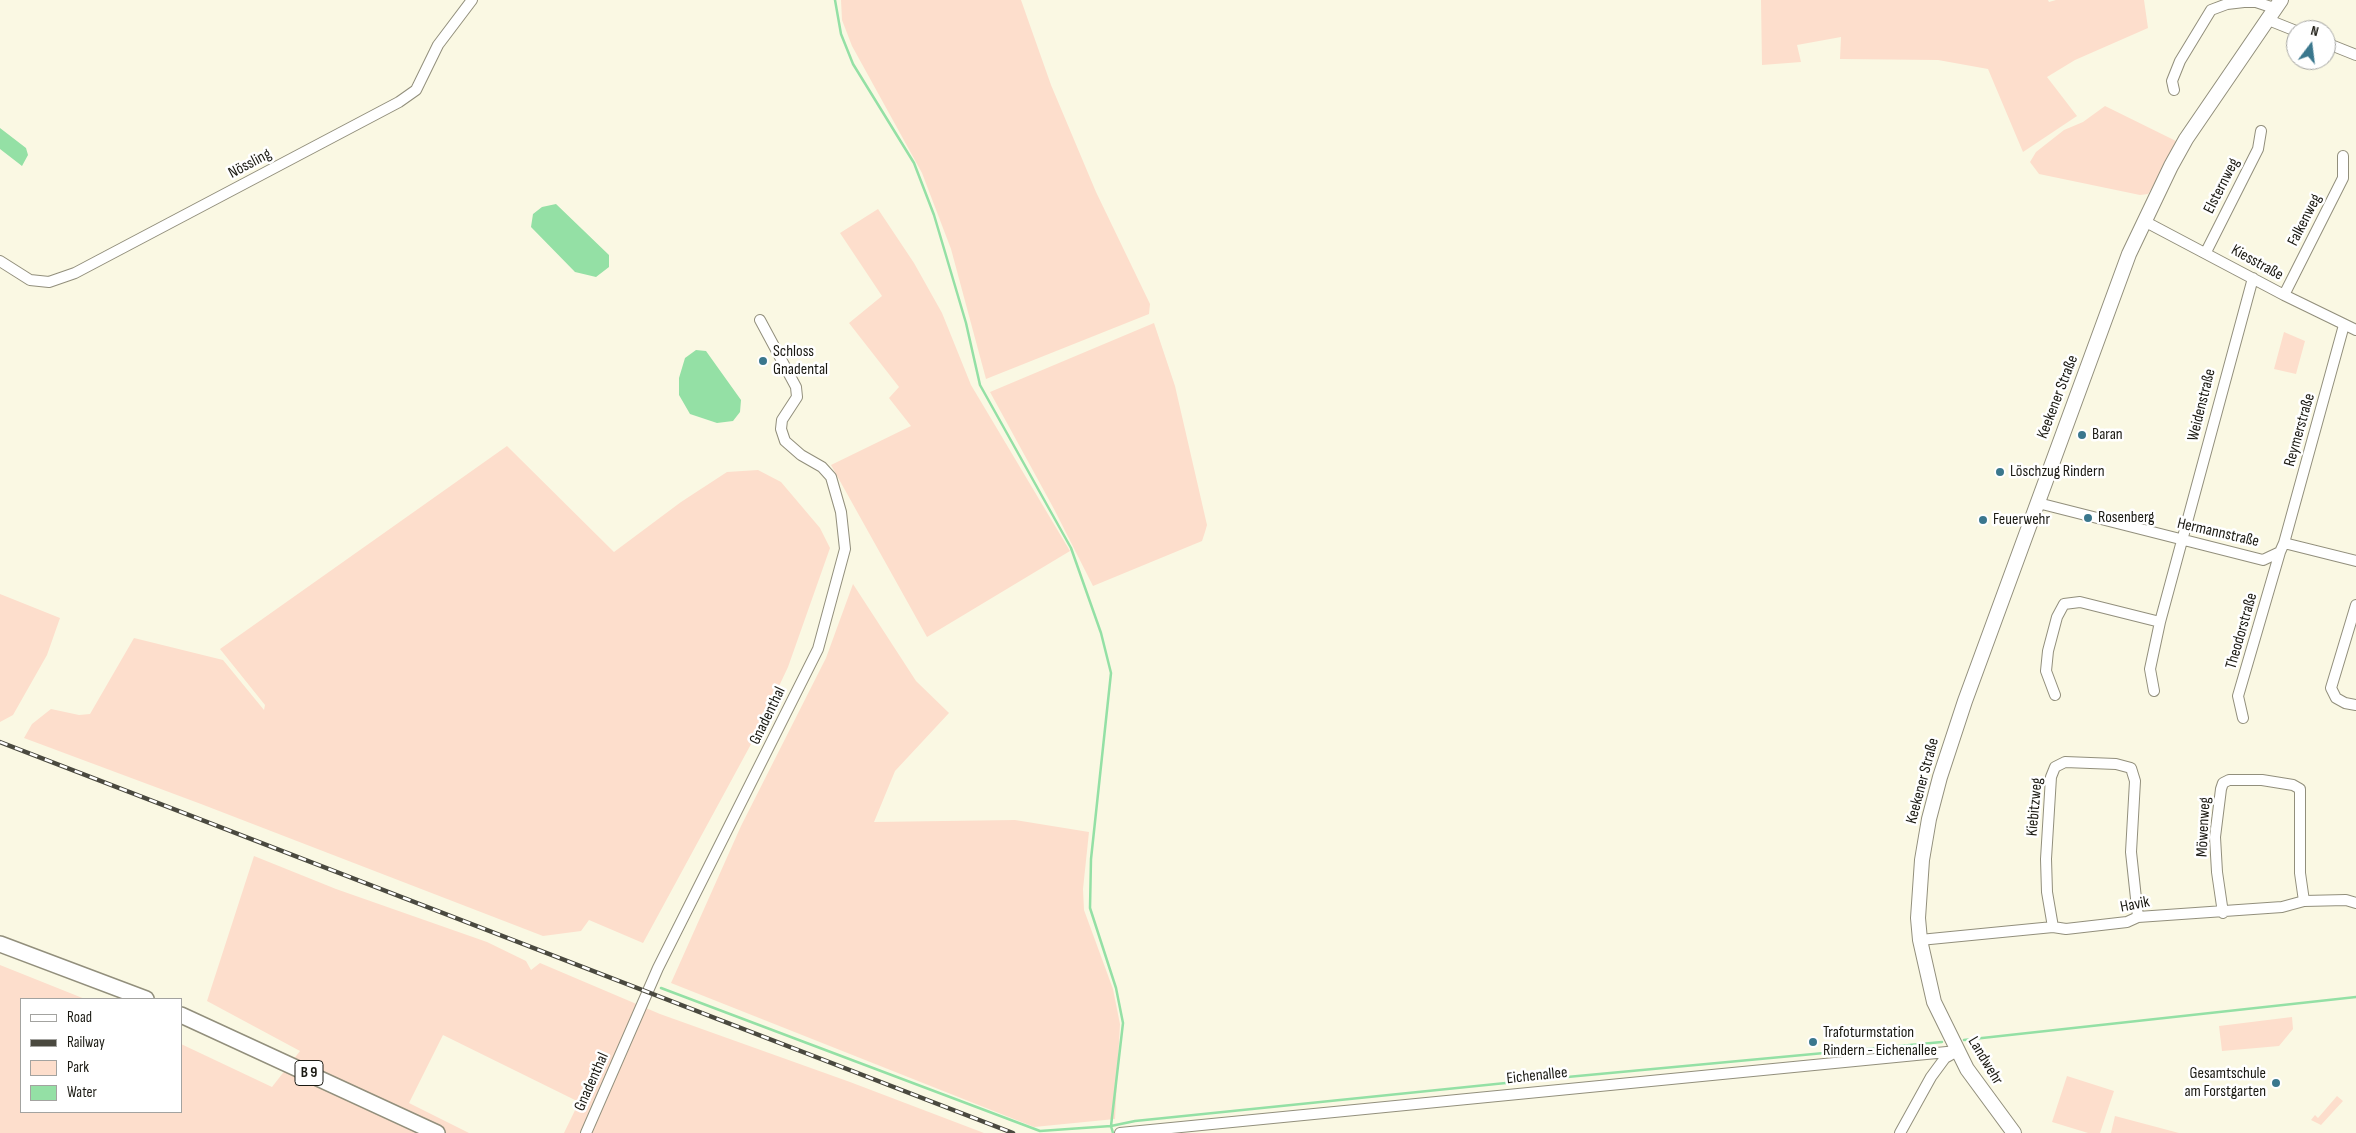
<!DOCTYPE html>
<meta charset="utf-8">
<style>
body{margin:0}
#map{position:relative;width:2356px;height:1133px;overflow:hidden;background:#faf8e3;font-family:"Sofia Sans Condensed",sans-serif}
canvas{display:block}
.legend{position:absolute;left:20px;top:998px;width:162px;height:115px;box-sizing:border-box;background:#fff;border:1px solid #a3a3a0;margin:0;padding:6px 9px;list-style:none;font-size:15px;color:#1a1912}
.legend li{display:flex;align-items:center;gap:10px;height:25px}
.legend b{width:25px;border:1px solid #a3a3a0}
.north{position:absolute;left:2286px;top:20px;width:50px;height:50px;box-sizing:border-box;background:#fff;border:1px solid #a3a3a0;border-radius:50%;rotate:15deg;font-size:14px;font-weight:700;line-height:20px;text-align:center;color:#1a1912}
.north::after{content:'';display:block;margin:auto;width:18px;height:22px;background:#3a778d;clip-path:polygon(50% 0,100% 100%,50% 72%,0 100%)}
</style>
<div id="map">
<canvas width="2356" height="1133"></canvas>
<ul class="legend">
<li><b style="height:6px;background:#fff"></b>Road</li>
<li><b style="height:6px;background:#4a493f"></b>Railway</li>
<li><b style="height:14px;background:#fddecc"></b>Park</li>
<li><b style="height:14px;background:#94e0a5"></b>Water</li>
</ul>
<div class="north">N</div>
</div>
<script>
const context = document.querySelector('canvas').getContext('2d');
context.lineJoin = 'round';
function fillPath(path, color) { context.fillStyle = color; context.fill(path, 'evenodd'); }
const toPath = rows => new Path2D(rows.map(r => 'M' + r).join(''));
function trace(path, color, width, dash) { context.strokeStyle = color; context.lineWidth = width; context.lineCap = dash ? 'butt' : 'round'; context.setLineDash(dash || []); context.stroke(path); }
function drawText(font, color, halo, rows, align = 'center') {
  context.font = font + ' "Sofia Sans Condensed",sans-serif'; context.lineWidth = 5; context.setLineDash([]); context.textBaseline = 'middle'; context.strokeStyle = halo; context.fillStyle = color; for (const [text, x, y, turn = 0] of rows) {
    context.save(); context.translate(x, y); context.rotate((+turn || 0) * Math.PI / 180); context.textAlign = isNaN(turn) ? turn : align; if (halo) context.strokeText(text, 0, 0); context.fillText(text, 0, 0); context.restore();
  }
}
fillPath(toPath([
 [841,0,1021,0,1051,85,1096,192,1150,304,1149,314,986,379,951,249,922,173,852,46,842,20],
 [1761,0,2048,0,2049,2,2056,0,2144,0,2148,28,2075,60,2047,77,2077,116,2023,152,1988,69,1938,60,1840,59,1841,37,1797,45,1801,62,1762,65],
 [2105,106,2176,141,2154,185,2148,194,2140,195,2039,174,2030,162,2036,152,2064,130,2083,122],
 [878,209,914,263,942,313,971,385,1070,551,927,637,831,465,911,426,889,398,899,387,849,323,882,296,840,233],
 [1154,323,1175,386,1207,525,1205,532,1202,541,1093,586,1054,509,990,392],
 [2284,332,2305,341,2296,374,2274,369],
 [507,446,614,552,681,502,727,472,758,470,781,482,820,528,830,548,788,667,756,735,643,943,589,920,581,931,543,936,201,804,24,738,32,724,51,709,79,715,90,714,134,638,223,660,264,710,265,705,220,649],
 [853,584,916,681,949,713,895,771,874,822,1015,820,1089,832,1083,889,1084,910,1113,989,1120,1024,1115,1119,1034,1127,671,983,741,826,826,658],
 [0,594,60,618,47,655,13,715,0,722],
 [254,856,336,889,487,942,526,961,531,970,540,963,660,1014,850,1082,984,1133,564,1133,579,1102,443,1035,409,1103,469,1133,0,1133,0,965,85,999,21,999,21,1112,181,1112,181,1044,272,1087,300,1051,207,1001],
 [2292,1017,2293,1029,2279,1046,2222,1051,2219,1026],
 [2067,1076,2114,1091,2100,1133,2088,1133,2052,1122],
 [2337,1096,2343,1101,2321,1125,2311,1120,2315,1115,2318,1118],
 [2115,1116,2179,1133,2111,1133]
]), '#fddecc');
fillPath(toPath([
 [0,128,26,148,28,155,22,166,0,149],
 [556,204,609,255,609,267,596,277,575,272,531,227,533,214,542,207],
 [696,350,706,351,741,400,740,412,733,421,717,423,690,414,679,395,679,378,685,358]
]), '#94e0a5');
trace(toPath([
 [835,0,841,34,853,64,914,163,934,215,966,323,980,385,1071,548,1101,633,1111,673,1091,859,1090,908,1116,988,1123,1023,1111,1126,1113,1133],
 [661,988,1040,1131,1111,1126,1135,1121,1535,1080,1942,1042],
 [1964,1040,2356,997]
]), '#94e0a5', 2.5);
const street = toPath([
 [2266,19,2296,31],
 [2326,43,2356,55],
 [2174,90,2172,81,2180,61,2211,10,2227,4,2244,2,2256,2,2274,8],
 [2144,221,2284,295,2356,330],
 [2206,252,2258,149,2261,131],
 [0,261,30,280,49,282,75,273,399,102,416,90,438,45,472,0],
 [2284,295,2343,178,2343,156],
 [2038,503,2263,560,2280,552,2284,543,2356,561],
 [2284,543,2344,325],
 [2356,605,2331,688,2336,698,2345,703,2356,705],
 [2154,691,2150,669,2160,622,2253,278],
 [2055,695,2046,671,2048,651,2057,617,2064,604,2080,602,2160,622],
 [2243,718,2238,696,2280,552],
 [2223,913,2217,872,2215,837,2221,789,2223,783,2229,780,2262,780,2293,785,2300,789,2300,873,2304,901],
 [2053,927,2047,892,2046,859,2051,777,2055,767,2065,762,2116,764,2131,768,2135,781,2131,852,2138,917],
 [1920,940,2053,927,2066,929,2127,922,2138,917,2282,907,2304,901,2346,900,2356,903],
 [586,1133,658,968,818,649,845,549,841,512,831,477,822,467,801,455,785,441,781,429,782,420,797,397,796,387,760,320],
 [1120,1133,1957,1051],
 [1900,1133,1931,1077,1945,1058,1954,1053]
]);
const secondary = toPath([
 [2014,1133,1967,1069,1934,1002,1920,940,1918,918,1922,860,1929,819,1940,777,1965,701,2129,254,2171,166,2186,139,2281,0]
]);
const primary = toPath([
 [0,944,146,999],
 [181,1015,437,1133]
]);
trace(street, '#928f7c', 12);
trace(secondary, '#928f7c', 16);
trace(primary, '#928f7c', 18);
trace(street, '#fff', 10);
trace(secondary, '#fff', 14);
trace(primary, '#fff', 15);
const rail = toPath([
 [0,742,1013,1133]
]);
trace(rail, '#4a493f', 4.5);
trace(rail, '#fff', 2.5, [8]);
for (const [x, y, r, color] of [
 [763,361,5,"#3a778d"],
 [2082,435,5,"#3a778d"],
 [2000,472,5,"#3a778d"],
 [2088,518,5,"#3a778d"],
 [1983,520,5,"#3a778d"],
 [1813,1042,5,"#3a778d"],
 [2276,1083,5,"#3a778d"]
]) { const dot = new Path2D(); dot.arc(x, y, r, 0, 2 * Math.PI); context.fillStyle = color; context.fill(dot); trace(dot, '#fff', 2); }
for (const [x, y, w] of [
 [309,1073,28]
]) { const box = new Path2D(); box.roundRect(x - w / 2, y - 12.5, w, 25, 4); context.fillStyle = '#fff'; context.fill(box); trace(box, '#1a1912', 1); }
drawText('bold 15px', '#1a1912', null, [
 ["B 9",309,1073]
]);
drawText('16px', '#1a1912', '#fff', [
 ["Nössling",250,164,-28],
 ["Elsternweg",2222,186,-63],
 ["Falkenweg",2305,220,-63],
 ["Kiesstraße",2257,263,29],
 ["Keekener Straße",2058,397,-69],
 ["Weidenstraße",2202,405,-76],
 ["Reymerstraße",2300,430,-74],
 ["Hermannstraße",2218,533,13],
 ["Theodorstraße",2242,631,-74],
 ["Gnadenthal",768,716,-64],
 ["Keekener Straße",1923,781,-75],
 ["Kiebitzweg",2035,807,-85],
 ["Möwenweg",2204,827,-87],
 ["Havik",2135,905,-11],
 ["Landwehr",1985,1061,59],
 ["Eichenallee",1537,1076,-6],
 ["Gnadenthal",592,1082,-66]
]);
drawText('16px', '#1a1912', '#fff', [
 ["Schloss",773,352],
 ["Gnadental",773,370],
 ["Baran",2092,435],
 ["Löschzug Rindern",2010,472],
 ["Rosenberg",2098,518],
 ["Feuerwehr",1993,520],
 ["Trafoturmstation",1823,1033],
 ["Rindern - Eichenallee",1823,1051],
 ["Gesamtschule",2266,1074,"right"],
 ["am Forstgarten",2266,1092,"right"]
], 'left');
</script>
